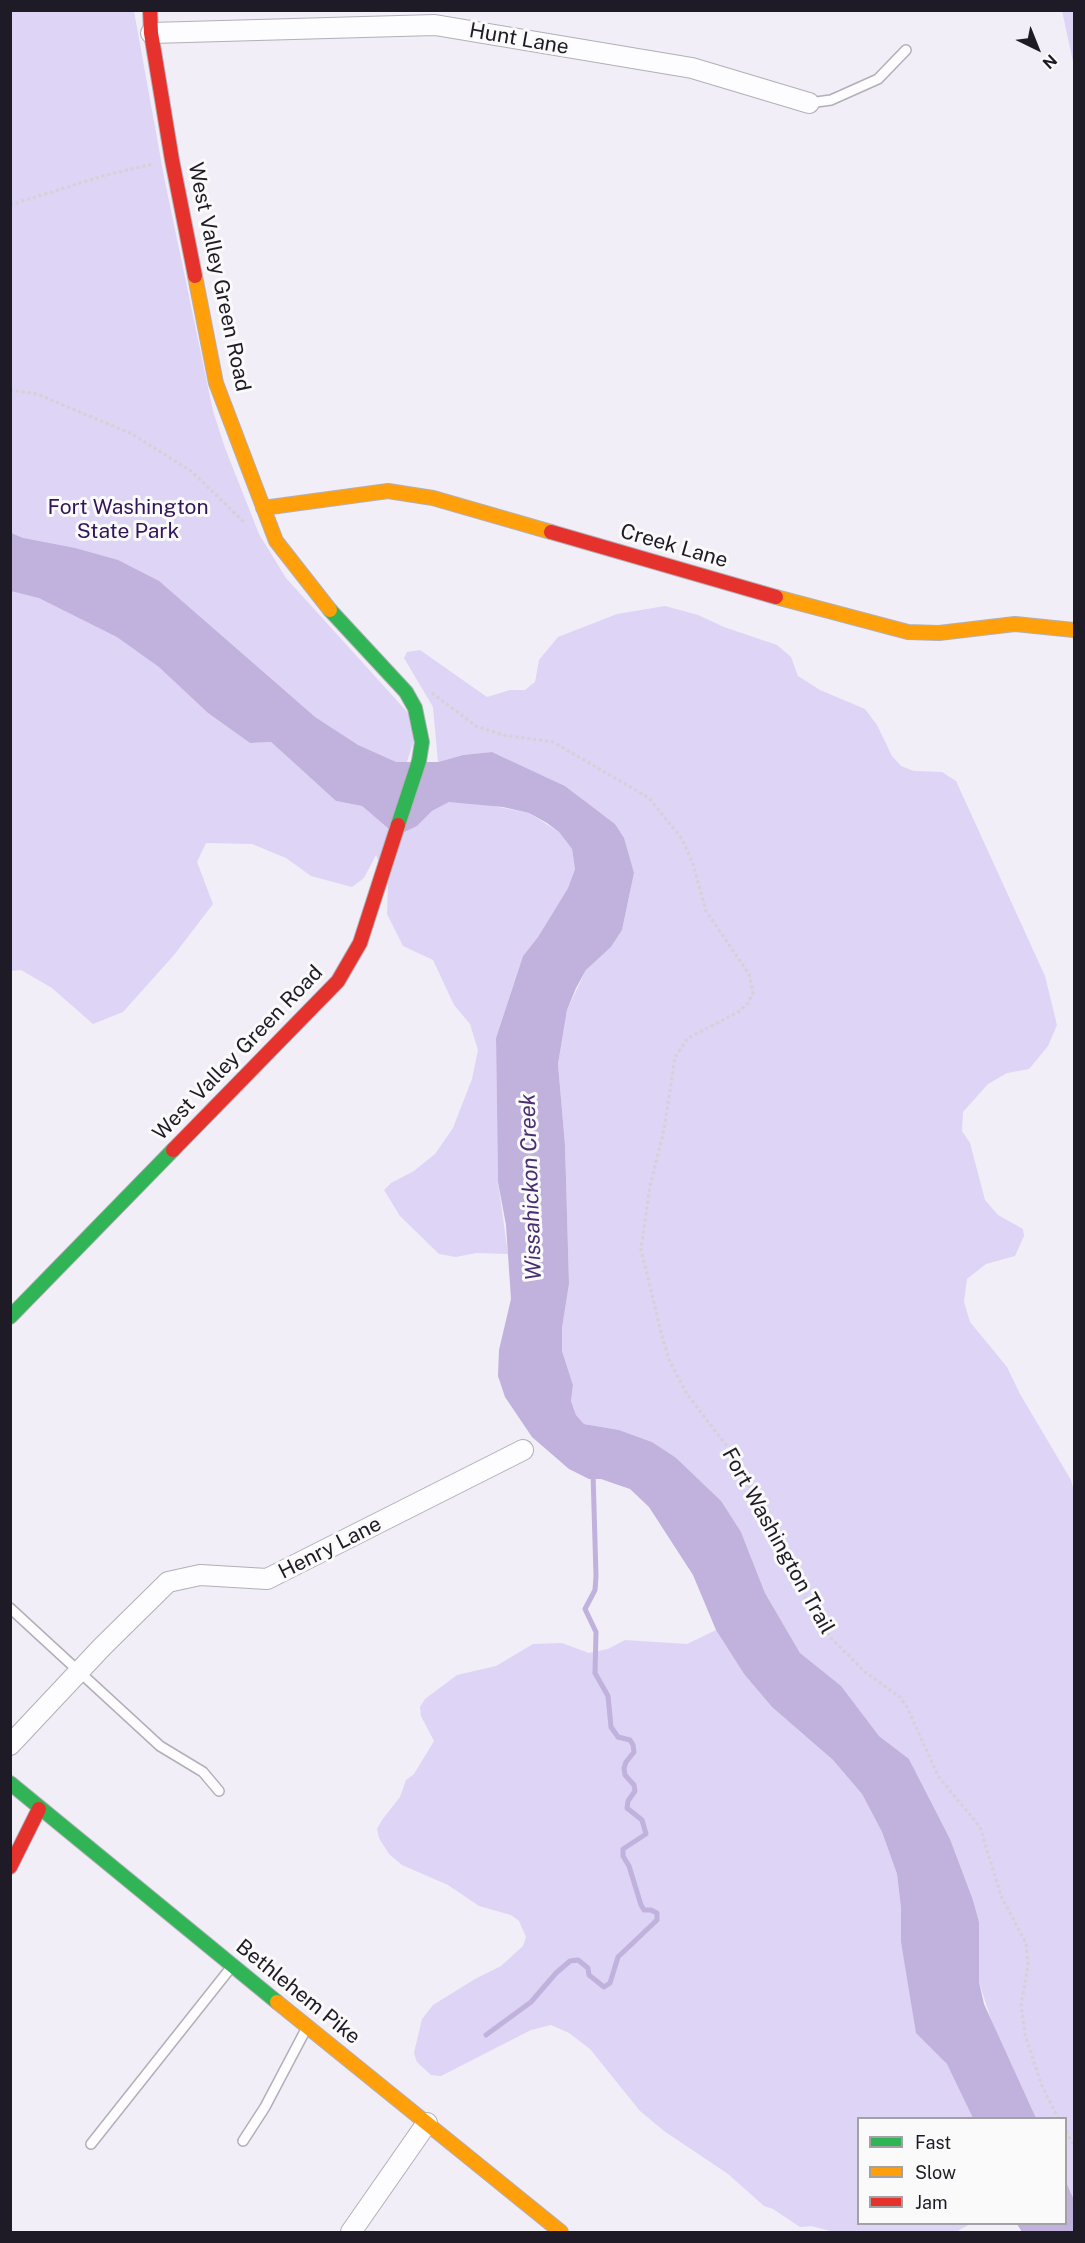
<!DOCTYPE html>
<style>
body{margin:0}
#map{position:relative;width:1085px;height:2243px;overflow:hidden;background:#f1eef8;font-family:"Public Sans",sans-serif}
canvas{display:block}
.frame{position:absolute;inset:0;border:12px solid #1f1b26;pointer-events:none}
.legend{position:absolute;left:857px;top:2117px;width:210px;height:108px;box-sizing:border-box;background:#fafafa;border:2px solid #a2a1a5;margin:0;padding:8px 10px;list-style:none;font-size:18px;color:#1f1b26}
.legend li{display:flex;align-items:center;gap:12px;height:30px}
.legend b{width:30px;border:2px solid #a2a1a5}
.north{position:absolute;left:1007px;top:18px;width:60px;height:60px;-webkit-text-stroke:4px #fafafa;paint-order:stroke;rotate:137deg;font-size:16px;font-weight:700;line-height:24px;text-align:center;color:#1f1b26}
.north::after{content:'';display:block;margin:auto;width:21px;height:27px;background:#1f1b26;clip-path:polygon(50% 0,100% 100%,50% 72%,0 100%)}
</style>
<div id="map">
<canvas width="1085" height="2243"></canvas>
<div class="frame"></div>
<ul class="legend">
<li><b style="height:8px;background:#30b455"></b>Fast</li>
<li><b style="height:8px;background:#ff9f0a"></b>Slow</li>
<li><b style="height:8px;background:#e5322d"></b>Jam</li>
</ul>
<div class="north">N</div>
</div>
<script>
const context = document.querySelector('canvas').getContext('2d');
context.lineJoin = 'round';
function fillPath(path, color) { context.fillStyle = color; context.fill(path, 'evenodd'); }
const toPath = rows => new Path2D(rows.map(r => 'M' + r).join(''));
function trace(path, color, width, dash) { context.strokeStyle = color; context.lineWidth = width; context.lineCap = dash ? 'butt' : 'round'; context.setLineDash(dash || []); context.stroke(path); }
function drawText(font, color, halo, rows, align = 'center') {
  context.font = font + ' "Public Sans",sans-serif'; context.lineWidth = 6; context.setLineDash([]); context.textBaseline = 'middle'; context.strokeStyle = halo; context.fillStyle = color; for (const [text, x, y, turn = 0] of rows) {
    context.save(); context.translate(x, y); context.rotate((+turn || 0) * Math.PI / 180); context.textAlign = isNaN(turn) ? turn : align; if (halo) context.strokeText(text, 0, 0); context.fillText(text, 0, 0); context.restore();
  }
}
fillPath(toPath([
 [10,11,134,11,164,177,213,411,225,448,259,534,286,578,419,725,399,786,161,668,208,713,250,743,271,742,336,801,362,806,390,830,417,826,432,811,449,802,474,802,529,813,559,832,572,849,575,869,568,888,538,937,523,956,496,1038,498,1182,508,1254,476,1253,456,1257,439,1254,400,1216,384,1190,391,1183,414,1171,435,1154,453,1128,472,1079,478,1050,470,1024,454,1005,433,960,403,946,387,914,388,885,376,855,364,878,352,887,311,876,286,858,252,844,206,843,197,862,213,904,174,955,123,1012,93,1024,52,988,21,970,11,971],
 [1062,11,1074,11,1074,66],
 [665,606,698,615,724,627,777,645,791,657,798,676,820,690,865,709,877,725,892,756,901,766,914,771,942,772,956,781,1045,976,1057,1025,1048,1046,1029,1069,1007,1073,988,1084,963,1112,962,1131,970,1143,985,1200,998,1215,1023,1229,1024,1236,1015,1256,986,1264,967,1279,964,1302,970,1322,1007,1367,1020,1394,1071,1480,1074,1492,1074,2200,1066,2182,1066,2118,1036,2118,992,2022,979,1982,979,1922,973,1900,950,1839,909,1759,879,1736,841,1687,800,1653,765,1593,741,1532,675,1457,652,1442,619,1430,584,1424,576,1415,571,1401,573,1385,562,1351,562,1328,569,1284,565,1145,558,1064,567,1010,586,970,611,947,622,930,634,873,615,824,565,786,492,752,463,755,438,762,433,707,404,658,407,652,420,650,487,697,510,690,525,690,535,682,539,660,558,637,617,614],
 [716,1630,744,1674,772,1707,833,1760,862,1794,882,1832,897,1874,901,1908,901,1942,911,1995,935,2050,947,2064,960,2087,973,2118,858,2118,858,2224,970,2224,956,2232,834,2232,811,2226,800,2227,773,2209,764,2206,728,2174,664,2131,640,2111,590,2049,569,2033,551,2025,531,2030,441,2076,431,2075,417,2062,414,2053,422,2019,433,2005,475,1979,501,1966,523,1946,526,1937,519,1921,511,1915,479,1906,448,1885,402,1865,389,1854,379,1838,377,1829,382,1820,400,1797,406,1780,414,1774,434,1741,421,1716,420,1707,425,1699,457,1675,496,1666,533,1644,562,1643,589,1653,608,1649,625,1640,687,1644]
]), '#ded4f5');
fillPath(toPath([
 [11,533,23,538,75,548,118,560,159,581,315,717,358,745,396,762,438,762,463,755,492,752,565,786,615,824,624,838,634,873,622,930,611,947,586,970,576,988,567,1010,558,1064,565,1145,569,1284,562,1328,562,1351,573,1385,571,1401,576,1415,584,1424,619,1430,652,1442,675,1457,721,1501,741,1532,765,1593,800,1653,841,1686,879,1736,909,1759,950,1839,973,1900,979,1922,979,1982,984,2004,1036,2118,973,2118,947,2064,916,2033,901,1942,901,1908,897,1874,882,1832,862,1794,833,1760,772,1707,744,1674,716,1630,693,1575,649,1507,630,1489,601,1479,589,1479,569,1469,532,1437,505,1397,498,1376,499,1350,511,1299,506,1225,498,1182,496,1038,523,956,538,937,568,888,575,869,572,849,559,832,547,823,529,813,503,807,449,802,432,811,417,826,402,833,390,830,362,806,336,801,271,742,250,743,208,713,159,667,117,637,39,598,11,591],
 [1066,2182,1074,2200,1074,2232,1022,2232,1017,2224,1066,2224]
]), '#c0b1dd');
trace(toPath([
 [486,2035,531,2002,556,1973,570,1961,578,1960,588,1968,589,1975,604,1987,610,1983,618,1957,657,1920,657,1913,651,1910,644,1910,641,1905,629,1866,623,1856,623,1849,646,1834,642,1820,627,1808,628,1801,635,1791,634,1785,625,1775,624,1768,626,1762,634,1752,633,1745,630,1740,618,1737,611,1727,608,1696,595,1673,596,1632,585,1609,595,1590,596,1576,593,1473]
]), '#c0b1dd', 5);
const lane = toPath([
 [809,103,831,100,878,79,906,50],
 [10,1608,160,1746,203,1772,219,1791],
 [243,2141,265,2107,305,2031],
 [91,2144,229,1970]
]);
const street = toPath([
 [151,33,435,25,692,68,809,103],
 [10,1745,102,1647,168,1582,200,1575,267,1579,523,1450],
 [351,2232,427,2123]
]);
const fast = toPath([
 [330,610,406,692,415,708,422,742,419,761,398,825],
 [10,1317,173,1150],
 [10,1783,277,2002]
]);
const slow = toPath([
 [195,276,216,383,276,541,330,610],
 [263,508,388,491,433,498,551,532],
 [776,597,908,632,939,633,1015,624,1074,630],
 [277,2002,561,2232]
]);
const jam = toPath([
 [150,10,151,33,172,160,195,276],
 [551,532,776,597],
 [173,1150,338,981,360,943,398,825],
 [10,1867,39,1809]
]);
trace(lane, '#b2afb9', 12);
trace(street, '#b2afb9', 22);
trace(fast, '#b2afb9', 16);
trace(slow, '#b2afb9', 16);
trace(jam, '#b2afb9', 16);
trace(toPath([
 [10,205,106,175,153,164],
 [10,390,37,394,132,434,191,471,245,523],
 [432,693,476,726,503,735,553,742,649,798,682,839,693,864,706,911,749,974,753,993,748,1003,740,1011,688,1038,675,1057,664,1130,650,1186,641,1249,663,1340,670,1362,687,1394,735,1457,754,1498,780,1537,807,1602,818,1620,831,1638,865,1672,900,1697,907,1707,938,1776,980,1827,1001,1896,1026,1943,1028,1965,1021,2005,1025,2034,1041,2084,1058,2118],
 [1066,2131,1074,2146]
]), '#d3d2d5', 3, [3, 3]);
trace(lane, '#fdfcfe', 9);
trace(street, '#fdfcfe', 20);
trace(fast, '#30b455', 14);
trace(slow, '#ff9f0a', 14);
trace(jam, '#e5322d', 14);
drawText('21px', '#1f1b26', '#fafafa', [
 ["Hunt Lane",519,39,10],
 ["West Valley Green Road",219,277,78],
 ["Creek Lane",674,546,16],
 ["West Valley Green Road",238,1053,-46],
 ["Fort Washington Trail",778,1541,61],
 ["Henry Lane",330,1548,-27],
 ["Bethlehem Pike",298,1992,39]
]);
drawText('21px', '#331559', '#fafafa', [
 ["Fort Washington",128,508],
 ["State Park",128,532]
]);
drawText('italic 22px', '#492d72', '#fafafa', [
 ["Wissahickon Creek",531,1187,-92]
]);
</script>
